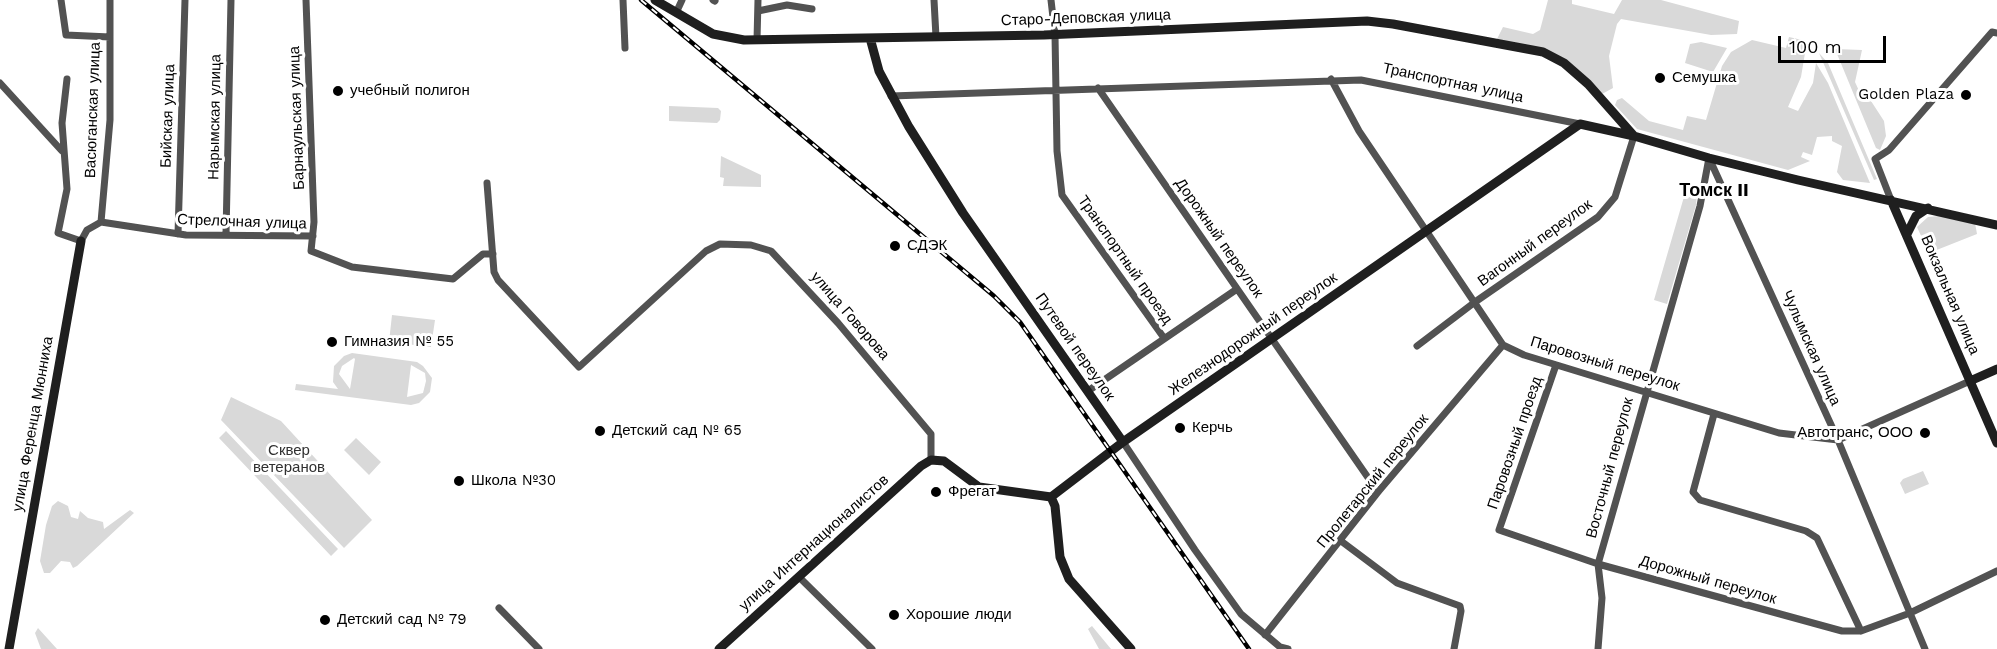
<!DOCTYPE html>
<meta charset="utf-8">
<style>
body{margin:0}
#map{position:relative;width:1997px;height:649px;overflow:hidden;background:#fff;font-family:"Work Sans",sans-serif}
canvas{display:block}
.scale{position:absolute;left:1778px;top:36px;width:108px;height:27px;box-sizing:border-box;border:3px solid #000;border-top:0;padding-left:8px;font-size:18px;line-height:21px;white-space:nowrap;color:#000;-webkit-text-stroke:4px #fff;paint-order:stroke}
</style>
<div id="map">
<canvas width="1997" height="649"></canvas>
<div class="scale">100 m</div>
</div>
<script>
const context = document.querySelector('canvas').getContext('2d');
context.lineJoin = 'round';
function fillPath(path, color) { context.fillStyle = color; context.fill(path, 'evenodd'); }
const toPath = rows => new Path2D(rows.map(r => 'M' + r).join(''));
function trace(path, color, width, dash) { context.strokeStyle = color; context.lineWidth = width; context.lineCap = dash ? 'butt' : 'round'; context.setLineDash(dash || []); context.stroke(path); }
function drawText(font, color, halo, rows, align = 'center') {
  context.font = font + ' "Work Sans",sans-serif'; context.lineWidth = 6; context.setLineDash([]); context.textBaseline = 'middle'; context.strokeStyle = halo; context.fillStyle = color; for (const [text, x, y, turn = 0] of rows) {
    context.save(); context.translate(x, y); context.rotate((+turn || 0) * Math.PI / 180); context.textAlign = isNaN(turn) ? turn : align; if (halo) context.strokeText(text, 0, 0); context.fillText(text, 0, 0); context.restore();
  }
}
fillPath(toPath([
 [1548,0,1572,0,1572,4,1614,14,1622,0,1661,0,1739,21,1737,34,1711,35,1621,19,1617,24,1609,56,1613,88,1602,94,1566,60,1497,39,1503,27,1533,34,1540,30],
 [1789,37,1802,40,1806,47,1801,77,1788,107,1798,111,1813,83,1816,63,1828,83,1870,183,1843,180,1837,172,1842,146,1832,141,1832,136,1817,137,1812,155,1803,152,1801,157,1810,161,1788,170,1637,129,1615,105,1617,100,1622,98,1649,121,1683,130,1687,116,1706,120,1722,66,1731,52,1752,40,1786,48],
 [1701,42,1727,48,1713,72,1685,63,1690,44],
 [1835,49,1862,50,1855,82,1860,93,1871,101,1884,121,1886,136,1880,150,1876,148],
 [1819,53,1828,63,1877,179,1874,180],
 [669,106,718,108,721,111,720,120,717,123,669,121],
 [721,156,761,175,761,187,723,186,724,178,720,177],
 [1688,183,1698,187,1696,205,1667,304,1654,300],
 [1939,216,1975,223,1977,234,1929,253,1917,227,1928,217],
 [392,315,435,320,431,347,389,342],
 [352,353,417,362,423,366,432,378,430,392,419,403,411,405,295,390,296,384,338,389,333,382,334,366,344,356],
 [354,358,355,359,350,389,339,374,342,366],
 [411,365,425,373,426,381,423,393,407,397],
 [231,397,281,421,372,520,344,548,221,420],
 [226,431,338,549,331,556,219,438],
 [356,438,381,462,369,475,344,450],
 [1923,471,1929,484,1905,494,1900,483,1903,479],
 [58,501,68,506,71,517,78,519,80,511,88,518,103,522,104,529,130,510,134,513,77,566,73,568,70,562,61,561,50,573,44,573,40,561,46,525,52,506],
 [1092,626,1111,649,1099,649,1088,629],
 [38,628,57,649,41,649,35,633]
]), '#d9d9d9');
trace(toPath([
 [61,0,66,35,110,37],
 [306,0,314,222,311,251,352,267,453,279,483,254,493,254],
 [623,0,625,48],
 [713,0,715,1],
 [934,0,936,37],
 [1051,0,1055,35,1057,151,1062,195,1164,338],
 [758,11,787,5,812,9],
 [676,13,682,0],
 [757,40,758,0],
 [67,79,62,123,67,189,58,233,81,241,87,230,101,222,186,235,313,236],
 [1331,79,1359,131,1503,345,1524,355,1779,433,1838,440,1970,381],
 [0,83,62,151],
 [1098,88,1378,492],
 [891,96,1361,80,1580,124],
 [1709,158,1838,440,1925,649],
 [487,183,494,272,498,280,579,367,706,251,720,244,751,245,771,251,838,323,931,434,931,460],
 [1891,200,1875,159,1889,150,1992,32,1997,33],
 [101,222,110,120,110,0],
 [178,234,185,0],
 [226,234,231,0],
 [1417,346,1475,302,1598,217,1615,197,1634,136],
 [1556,365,1499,530,1598,564,1842,631,1861,631,1910,613,1997,571],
 [1088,391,1237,289],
 [1714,414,1693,492,1700,500,1806,531,1817,538,1861,631],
 [1123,442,1195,550,1241,614,1280,647,1288,649],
 [1341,541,1397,583,1460,606,1461,611,1454,649],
 [799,577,872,649],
 [499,608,539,649],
 [1265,635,1378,492,1503,345],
 [1598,649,1602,598,1598,564,1700,206,1709,158]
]), '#525252', 7);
trace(toPath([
 [655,0,713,34,744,40,1044,35,1367,21,1393,24,1543,52,1564,63,1588,84,1634,136],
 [870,38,879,71,909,127,963,213,1123,442],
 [1891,200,1997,443],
 [1907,234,1916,216,1928,208],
 [1970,381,1997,369],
 [1051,497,1055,506,1060,557,1069,579,1131,649],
 [9,649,81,241],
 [719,649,921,466,931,460,944,461,979,487,1051,497,1123,442,1580,124,1634,136,1709,158,1798,180,1997,225]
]), '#1f1f1f', 9);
const rail = toPath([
 [641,0,994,296,1020,322,1249,649]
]);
trace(rail, '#000', 4.5);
trace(rail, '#fff', 2, [7]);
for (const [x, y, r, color] of [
 [1660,78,6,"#000"],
 [338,91,6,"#000"],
 [1966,95,6,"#000"],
 [895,246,6,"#000"],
 [332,342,6,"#000"],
 [1180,428,6,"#000"],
 [600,431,6,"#000"],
 [1925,433,6,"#000"],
 [459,481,6,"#000"],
 [936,492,6,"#000"],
 [894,615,6,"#000"],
 [325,620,6,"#000"]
]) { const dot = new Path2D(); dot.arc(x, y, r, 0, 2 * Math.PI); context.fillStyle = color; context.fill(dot); trace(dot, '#fff', 2); }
drawText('15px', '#000', '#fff', [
 ["Старо-Деповская улица",1086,18,-2],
 ["Транспортная улица",1453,83,12],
 ["Васюганская улица",93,110,-88],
 ["Бийская улица",168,116,-88],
 ["Нарымская улица",215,117,-89],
 ["Барнаульская улица",297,118,-92],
 ["Стрелочная улица",242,222,2],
 ["Дорожный переулок",1219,238,55],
 ["Вагонный переулок",1535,243,-36],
 ["Транспортный проезд",1125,260,55],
 ["Вокзальная улица",1950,295,67],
 ["улица Говорова",850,316,49],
 ["Железнодорожный переулок",1253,334,-35],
 ["Путевой переулок",1075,347,55],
 ["Чулымская улица",1811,348,66],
 ["Паровозный переулок",1605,364,17],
 ["улица Ференца Мюнниха",33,424,-80],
 ["Паровозный проезд",1515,443,-71],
 ["Восточный переулок",1610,468,-75],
 ["Пролетарский переулок",1373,481,-51],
 ["улица Интернационалистов",814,543,-42],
 ["Дорожный переулок",1708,580,16]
]);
drawText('15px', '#000', '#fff', [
 ["Семушка",1672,78],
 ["учебный полигон",350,91],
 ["Golden Plaza",1954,95,"right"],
 ["СДЭК",907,246],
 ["Гимназия № 55",344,342],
 ["Керчь",1192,428],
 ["Детский сад № 65",612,431],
 ["Автотранс, ООО",1913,433,"right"],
 ["Школа №30",471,481],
 ["Фрегат",948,492],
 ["Хорошие люди",906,615],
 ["Детский сад № 79",337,620]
], 'left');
drawText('15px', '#303030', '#fff', [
 ["Сквер",289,451],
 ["ветеранов",289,468]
]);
drawText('bold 18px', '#000', '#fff', [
 ["Томск II",1714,191]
]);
</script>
